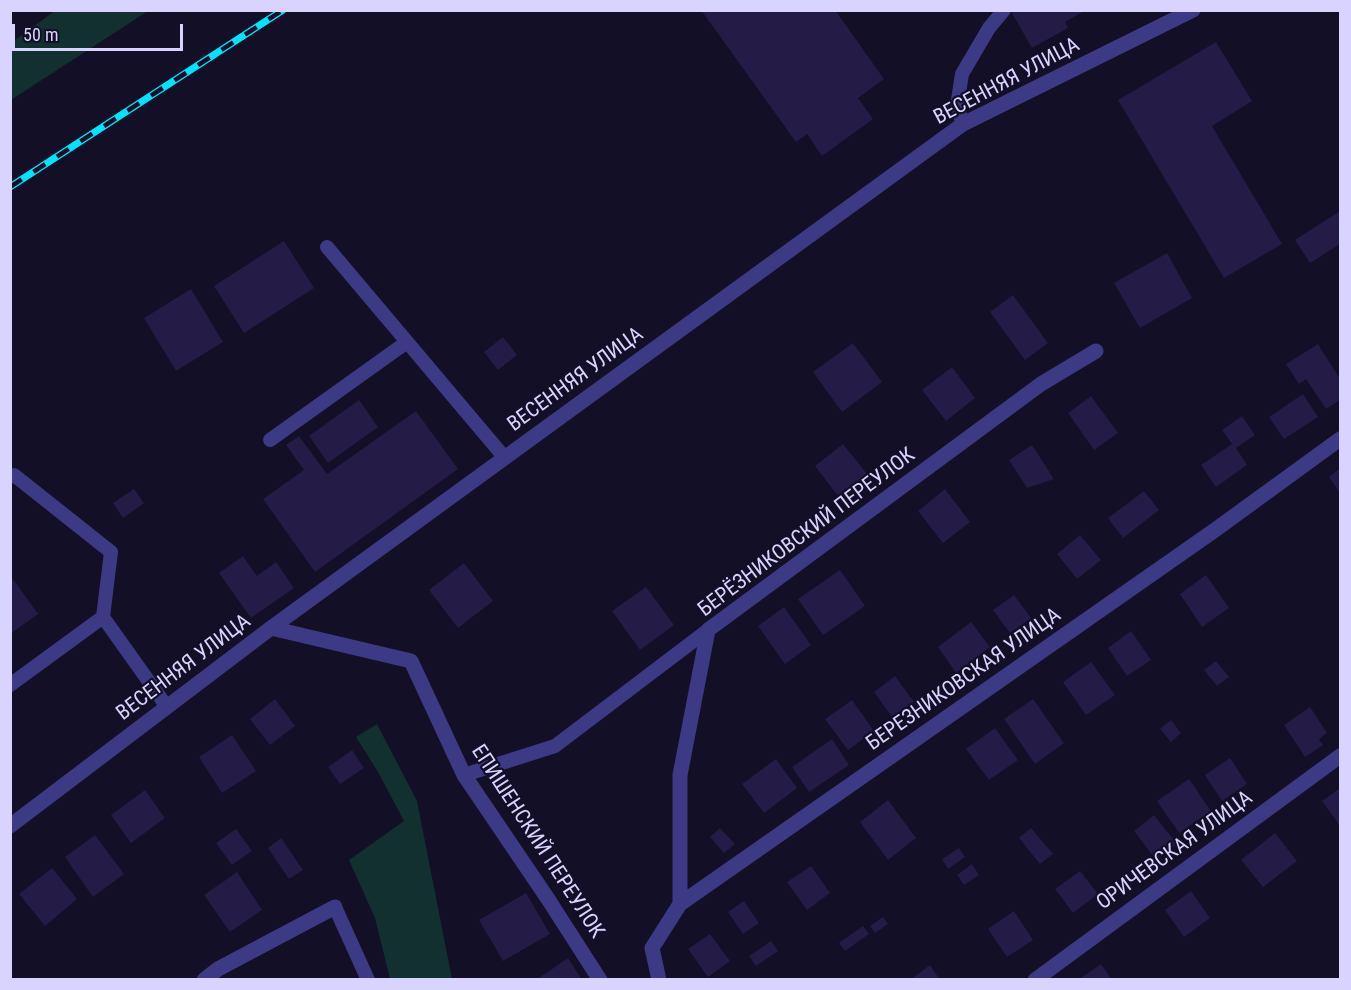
<!DOCTYPE html>
<meta charset="utf-8">
<style>
body{margin:0}
#map{position:relative;width:1351px;height:990px;overflow:hidden;background:#130f26;font-family:"Roboto Condensed",sans-serif}
canvas{display:block}
.frame{position:absolute;inset:0;border:12px solid #d9d4ff;pointer-events:none}
.scale{position:absolute;left:12px;top:24px;width:171px;height:27px;box-sizing:border-box;border:3px solid #d9d4ff;border-top:0;padding-left:8px;font-size:18px;line-height:21px;white-space:nowrap;color:#d9d4ff;-webkit-text-stroke:4px #130f26;paint-order:stroke}
</style>
<div id="map">
<canvas width="1351" height="990"></canvas>
<div class="frame"></div>
<div class="scale">50 m</div>
</div>
<script>
const context = document.querySelector('canvas').getContext('2d');
context.lineJoin = 'round';
function fillPath(path, color) { context.fillStyle = color; context.fill(path, 'evenodd'); }
const toPath = rows => new Path2D(rows.map(r => 'M' + r).join(''));
function trace(path, color, width, dash) { context.strokeStyle = color; context.lineWidth = width; context.lineCap = dash ? 'butt' : 'round'; context.setLineDash(dash || []); context.stroke(path); }
function drawText(font, color, halo, rows, align = 'center') {
  context.font = font + ' "Roboto Condensed",sans-serif'; context.lineWidth = 4.5; context.setLineDash([]); context.textBaseline = 'middle'; context.strokeStyle = halo; context.fillStyle = color; for (const [text, x, y, turn = 0] of rows) {
    context.save(); context.translate(x, y); context.rotate((+turn || 0) * Math.PI / 180); context.textAlign = isNaN(turn) ? turn : align; if (halo) context.strokeText(text, 0, 0); context.fillText(text, 0, 0); context.restore();
  }
}
fillPath(toPath([
 [56,10,148,11,11,100,11,43],
 [377,724,417,801,452,979,390,979,375,918,349,860,404,821,378,772,356,737]
]), '#12302f');
fillPath(toPath([
 [701,10,835,10,884,79,858,98,873,119,822,156,807,134,796,142],
 [1016,10,1086,10,1065,22,1068,28,1032,48,1012,13],
 [1216,42,1252,101,1212,126,1282,244,1224,278,1118,100],
 [1340,211,1340,244,1310,263,1295,240],
 [284,241,314,288,244,333,214,286],
 [1167,253,1192,298,1140,328,1114,283],
 [191,289,223,342,176,371,144,318],
 [1013,295,1048,343,1025,360,990,312],
 [503,337,517,355,498,370,484,352],
 [853,343,882,382,842,412,813,372],
 [1318,344,1340,379,1340,400,1326,409,1306,379,1299,384,1286,364],
 [952,367,975,398,946,421,922,390],
 [1303,394,1318,417,1284,439,1269,417],
 [1091,396,1118,433,1094,450,1068,413],
 [359,400,378,427,328,463,309,436],
 [416,411,458,469,315,572,263,499,304,470,286,445,299,436,327,474],
 [1242,416,1255,435,1236,448,1247,465,1216,487,1201,465,1232,444,1222,430],
 [843,444,871,479,842,501,815,466],
 [1032,445,1054,479,1027,488,1009,460],
 [1340,468,1340,493,1329,477],
 [134,489,144,503,123,518,113,503],
 [945,489,970,522,943,543,918,511],
 [1144,491,1159,510,1123,538,1108,518],
 [1080,535,1101,560,1077,579,1057,554],
 [243,556,257,576,276,562,294,588,251,618,219,573],
 [464,563,493,601,458,628,429,590],
 [840,570,865,606,823,635,798,599],
 [10,575,38,614,10,634],
 [1206,575,1229,608,1202,627,1180,594],
 [646,587,674,625,640,650,612,611],
 [1014,595,1031,618,1010,633,993,610],
 [784,607,811,645,785,664,758,626],
 [971,622,990,647,956,673,938,647],
 [1131,631,1151,660,1127,676,1108,648],
 [1216,661,1229,677,1217,686,1204,670],
 [1091,662,1115,695,1086,715,1063,682],
 [895,676,914,702,892,717,874,692],
 [275,699,295,726,270,745,250,719],
 [1033,699,1064,743,1035,764,1004,719],
 [852,700,874,731,848,750,825,719],
 [1310,707,1327,733,1319,739,1323,745,1305,757,1284,725],
 [1171,720,1181,733,1171,742,1160,729],
 [995,728,1018,760,989,780,966,749],
 [232,735,256,771,222,793,199,757],
 [832,739,849,765,809,792,792,767],
 [352,750,364,768,340,784,328,767],
 [1230,758,1247,784,1222,801,1205,775],
 [776,759,797,788,764,813,742,784],
 [1189,779,1211,811,1179,833,1157,801],
 [1340,788,1340,826,1322,801],
 [145,790,165,818,131,843,111,815],
 [888,800,916,838,888,860,860,822],
 [1154,815,1177,844,1156,860,1134,831],
 [720,828,735,844,724,853,710,837],
 [1031,828,1053,854,1040,864,1019,838],
 [236,829,252,851,232,865,216,843],
 [1275,833,1297,861,1263,887,1241,860],
 [95,835,124,874,93,897,65,857],
 [281,838,303,870,289,879,268,848],
 [959,848,965,857,948,869,942,859],
 [972,864,979,875,964,885,957,875],
 [811,866,830,893,807,910,787,882],
 [52,868,77,899,45,926,19,894],
 [1080,871,1098,894,1073,913,1055,889],
 [237,872,262,910,230,932,204,895],
 [1191,891,1210,918,1184,937,1165,910],
 [526,893,550,934,503,961,479,920],
 [744,901,759,923,743,934,728,912],
 [1014,911,1033,940,1007,957,988,929],
 [883,917,888,924,875,933,870,926],
 [863,926,869,934,845,951,839,943],
 [710,934,730,961,708,977,688,949],
 [771,941,778,951,756,966,749,956],
 [568,958,582,980,536,980],
 [1101,964,1112,980,1078,980],
 [930,965,940,980,910,980]
]), '#241b47');
trace(toPath([
 [963,124,957,106,962,74,989,28,1004,10],
 [327,247,505,458],
 [270,440,407,342],
 [10,477,14,475,111,552,103,617,167,707],
 [10,685,103,617],
 [464,775,555,746,708,630],
 [335,907,368,980]
]), '#3d3a85', 14);
trace(toPath([
 [271,628,411,661,464,775,548,899,600,980],
 [10,826,271,628,963,124,1193,10],
 [680,904,680,775,708,630,1041,384,1096,351],
 [204,980,218,969,335,907],
 [659,980,652,948,680,904,1215,530,1340,439],
 [1035,980,1340,756]
]), '#3d3a85', 15);
const rail = toPath([
 [10,187,283,10]
]);
trace(rail, '#00e5ff', 7);
trace(rail, '#130f26', 4.5, [14]);
drawText('21px', '#d9d4ff', '#130f26', [
 ["ВЕСЕННЯЯ УЛИЦА",1007,82,-28],
 ["ВЕСЕННЯЯ УЛИЦА",576,380,-36],
 ["БЕРЁЗНИКОВСКИЙ ПЕРЕУЛОК",807,533,-37],
 ["ВЕСЕННЯЯ УЛИЦА",184,668,-37],
 ["БЕРЕЗНИКОВСКАЯ УЛИЦА",964,680,-35],
 ["ЕПИШЕНСКИЙ ПЕРЕУЛОК",537,842,57],
 ["ОРИЧЕВСКАЯ УЛИЦА",1175,851,-36]
]);
</script>
